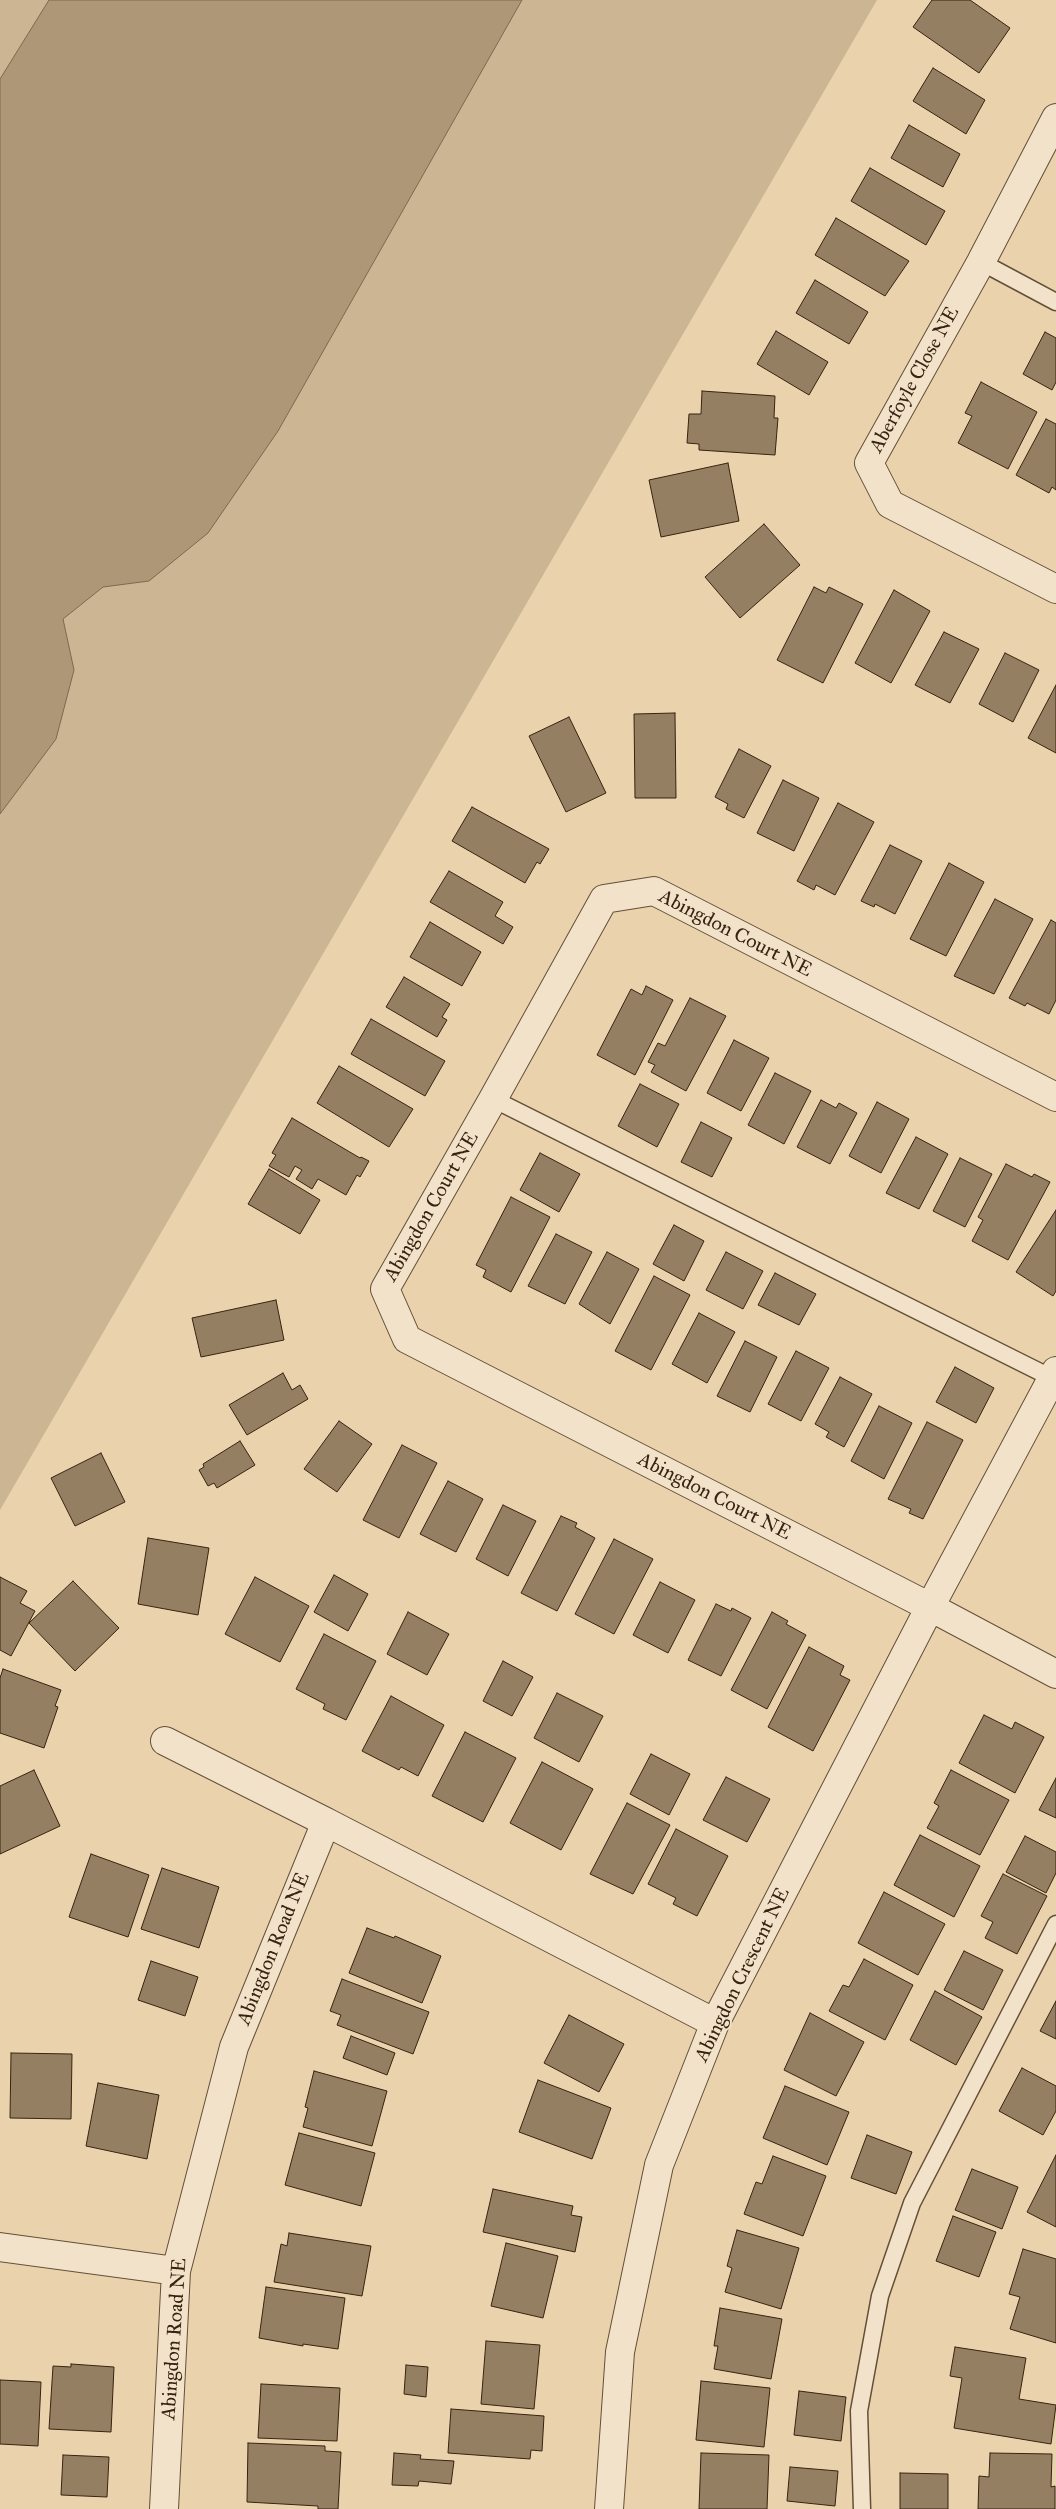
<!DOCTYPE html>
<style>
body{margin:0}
canvas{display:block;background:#ead3ac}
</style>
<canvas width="1056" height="2509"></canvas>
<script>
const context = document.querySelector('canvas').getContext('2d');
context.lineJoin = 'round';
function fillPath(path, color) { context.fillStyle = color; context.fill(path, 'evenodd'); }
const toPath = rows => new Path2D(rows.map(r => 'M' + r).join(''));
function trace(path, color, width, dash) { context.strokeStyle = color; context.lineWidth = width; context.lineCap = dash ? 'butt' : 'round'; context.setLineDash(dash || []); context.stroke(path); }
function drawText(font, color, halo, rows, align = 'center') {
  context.font = font + ' "IM FELL Great Primer",serif'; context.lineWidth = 4; context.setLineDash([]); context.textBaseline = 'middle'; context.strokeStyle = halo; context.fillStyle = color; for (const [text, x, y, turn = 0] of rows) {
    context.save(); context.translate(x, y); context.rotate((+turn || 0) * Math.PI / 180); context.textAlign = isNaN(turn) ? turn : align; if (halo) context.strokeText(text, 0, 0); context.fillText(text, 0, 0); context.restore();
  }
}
fillPath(toPath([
 [0,0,877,0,0,1510]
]), '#ccb592');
const water = toPath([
 [49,0,522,0,278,431,208,533,149,581,103,587,63,619,74,670,56,739,0,814,0,79,49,0]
]);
fillPath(water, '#ad9777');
trace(water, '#7e694e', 1);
const building = toPath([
 [932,0,970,0,1010,28,979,73,913,27,932,0],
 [933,68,985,100,966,134,913,101,933,68],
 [909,125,960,154,943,187,891,158,909,125],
 [870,168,945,211,926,245,851,201,870,168],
 [836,218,909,261,885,296,815,255,836,218],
 [815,280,868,312,849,344,796,313,815,280],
 [776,331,828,362,809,395,757,364,776,331],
 [1045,332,1056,338,1056,382,1052,390,1023,374,1045,332],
 [981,382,1037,412,1008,469,958,443,972,416,965,413,981,382],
 [702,391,775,396,774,418,778,418,775,455,699,450,699,444,687,443,689,414,701,414,702,391],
 [1046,419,1056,424,1056,490,1052,487,1049,493,1016,475,1046,419],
 [728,463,739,521,661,537,649,480,728,463],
 [764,524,800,565,740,618,705,577,764,524],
 [814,587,826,593,829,587,863,604,823,683,777,660,814,587],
 [894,590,930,611,891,683,855,663,894,590],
 [944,632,979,649,950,703,915,685,944,632],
 [1005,653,1039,670,1013,722,979,704,1005,653],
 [1056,685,1056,753,1028,738,1056,685],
 [675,713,676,798,635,798,634,714,675,713],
 [569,717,606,793,566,812,529,736,569,717],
 [739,749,771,766,744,818,726,809,728,804,715,797,739,749],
 [783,780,819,798,794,851,757,833,783,780],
 [838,803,874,822,835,895,816,885,814,890,797,881,838,803],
 [472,807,549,849,540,864,537,862,525,883,452,841,472,807],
 [890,845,922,861,895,914,875,904,874,907,861,901,890,845],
 [949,863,984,882,946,956,910,939,949,863],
 [449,871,503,902,495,916,513,927,503,944,430,902,449,871],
 [995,899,1033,919,994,994,954,976,995,899],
 [1051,920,1056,923,1056,1000,1049,1014,1027,1003,1025,1006,1009,998,1051,920],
 [430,922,481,952,462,986,410,957,430,922],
 [404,977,450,1004,442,1017,447,1020,437,1037,386,1007,404,977],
 [646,986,673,1000,635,1075,597,1055,631,989,642,995,646,986],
 [690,998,726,1016,686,1091,651,1072,655,1065,648,1062,658,1043,665,1046,690,998],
 [371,1019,445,1061,425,1096,351,1054,371,1019],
 [734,1040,769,1058,741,1111,707,1093,734,1040],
 [339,1066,413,1109,389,1147,317,1103,339,1066],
 [775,1073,811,1091,784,1144,748,1125,775,1073],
 [640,1084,679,1104,657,1147,618,1126,640,1084],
 [821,1100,836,1108,839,1103,857,1113,830,1164,797,1147,821,1100],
 [877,1102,909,1119,881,1173,849,1156,877,1102],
 [292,1118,360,1158,361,1157,369,1161,360,1177,357,1175,346,1195,318,1179,312,1189,296,1179,302,1170,295,1166,289,1177,269,1166,276,1155,272,1153,292,1118],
 [701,1122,732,1138,712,1177,681,1162,701,1122],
 [916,1137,948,1154,919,1209,886,1193,916,1137],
 [540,1153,580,1174,559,1212,520,1190,540,1153],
 [960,1158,992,1174,965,1227,933,1211,960,1158],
 [1006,1164,1032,1177,1034,1174,1050,1182,1008,1260,972,1241,983,1220,978,1217,1006,1164],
 [269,1169,320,1200,300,1234,248,1204,269,1169],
 [511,1197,550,1217,511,1292,483,1277,486,1270,476,1265,511,1197],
 [1056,1210,1056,1291,1053,1296,1016,1272,1056,1210],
 [674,1225,704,1241,684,1281,653,1264,674,1225],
 [556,1234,592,1252,565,1304,528,1286,556,1234],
 [607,1252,639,1269,610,1324,579,1304,607,1252],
 [726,1252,763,1271,743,1309,706,1290,726,1252],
 [775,1273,816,1294,799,1325,758,1305,775,1273],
 [654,1276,690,1295,651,1370,615,1351,654,1276],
 [276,1300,284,1340,201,1357,192,1318,276,1300],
 [699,1313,735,1332,707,1383,672,1364,699,1313],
 [745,1341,777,1357,750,1412,717,1396,745,1341],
 [796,1351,829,1368,801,1421,768,1404,796,1351],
 [955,1367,994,1388,976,1423,936,1402,955,1367],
 [283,1373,292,1390,300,1385,308,1399,247,1435,229,1405,283,1373],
 [840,1377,872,1394,844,1447,826,1437,829,1432,815,1424,840,1377],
 [879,1406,912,1423,884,1479,851,1461,879,1406],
 [339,1421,372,1444,337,1492,304,1469,339,1421],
 [927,1422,963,1440,923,1519,909,1513,911,1509,888,1499,927,1422],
 [240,1441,255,1465,217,1488,214,1483,208,1486,199,1470,204,1467,203,1464,240,1441],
 [402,1445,437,1463,399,1538,363,1520,402,1445],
 [101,1453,125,1502,75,1526,51,1478,101,1453],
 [448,1481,483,1499,456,1552,420,1534,448,1481],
 [503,1505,536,1521,508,1576,476,1559,503,1505],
 [561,1516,577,1523,575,1527,595,1538,557,1611,521,1593,561,1516],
 [148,1538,209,1548,198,1615,138,1604,148,1538],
 [614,1539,653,1559,614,1634,575,1614,614,1539],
 [334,1575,368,1594,348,1631,314,1612,334,1575],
 [0,1577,27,1591,20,1603,35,1611,11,1656,0,1650,0,1577],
 [255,1577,309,1606,280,1662,225,1634,255,1577],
 [73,1581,119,1628,75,1671,29,1623,73,1581],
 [660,1582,695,1600,668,1653,633,1635,660,1582],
 [716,1604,731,1611,732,1608,751,1618,721,1676,688,1660,716,1604],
 [408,1612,449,1634,427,1675,387,1654,408,1612],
 [772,1612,788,1621,786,1624,806,1635,767,1709,731,1690,772,1612],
 [324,1634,376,1661,346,1720,323,1709,325,1704,296,1689,324,1634],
 [809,1647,844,1666,840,1675,850,1680,813,1751,768,1727,809,1647],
 [503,1661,533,1677,512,1716,483,1701,503,1661],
 [3,1669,61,1690,55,1706,58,1707,44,1748,0,1733,0,1678,3,1669],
 [557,1693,603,1716,579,1762,534,1738,557,1693],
 [391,1696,444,1725,418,1776,401,1767,399,1770,362,1751,391,1696],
 [984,1715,1012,1729,1015,1722,1044,1737,1015,1793,959,1763,984,1715],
 [465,1732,516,1758,483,1822,432,1796,465,1732],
 [651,1754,690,1774,669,1815,630,1794,651,1754],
 [542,1762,593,1789,561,1850,510,1823,542,1762],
 [34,1770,60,1826,0,1854,0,1786,34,1770],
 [951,1770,1009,1800,980,1855,927,1828,939,1806,934,1803,951,1770],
 [726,1777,770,1799,747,1842,703,1820,726,1777],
 [1056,1778,1056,1818,1039,1810,1056,1778],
 [627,1803,670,1825,633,1894,590,1874,627,1803],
 [676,1829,728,1856,697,1916,673,1904,676,1898,648,1884,676,1829],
 [920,1835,980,1866,954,1917,894,1885,920,1835],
 [1025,1836,1056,1852,1056,1873,1046,1893,1006,1872,1025,1836],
 [91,1854,149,1875,128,1937,69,1917,91,1854],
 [162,1868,219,1887,199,1948,141,1929,162,1868],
 [1003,1874,1047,1896,1017,1954,985,1938,993,1922,981,1916,1003,1874],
 [884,1892,945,1924,918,1975,858,1943,884,1892],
 [367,1928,394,1938,395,1936,441,1956,422,2003,349,1973,367,1928],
 [964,1951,1003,1970,983,2010,944,1990,964,1951],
 [864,1959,913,1985,885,2040,829,2011,843,1985,849,1987,864,1959],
 [151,1961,198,1977,185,2016,138,2000,151,1961],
 [342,1979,429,2012,413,2054,337,2025,341,2015,330,2011,342,1979],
 [935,1991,982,2017,956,2065,910,2040,935,1991],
 [1056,2001,1056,2039,1040,2031,1056,2001],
 [810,2013,864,2042,836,2096,784,2070,810,2013],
 [569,2015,624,2044,599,2092,544,2063,569,2015],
 [351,2036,395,2053,387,2075,343,2058,351,2036],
 [11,2053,72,2054,71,2119,10,2118,11,2053],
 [1022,2068,1056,2086,1056,2111,1043,2135,999,2111,1022,2068],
 [314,2071,387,2091,372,2146,303,2127,308,2108,305,2107,314,2071],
 [538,2080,611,2108,592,2159,519,2132,538,2080],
 [98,2083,159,2095,147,2159,86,2146,98,2083],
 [785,2086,849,2112,827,2165,763,2138,785,2086],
 [299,2133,375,2153,361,2206,285,2185,299,2133],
 [867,2135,912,2152,896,2194,851,2178,867,2135],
 [1056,2155,1056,2227,1027,2212,1056,2155],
 [773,2156,826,2176,803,2236,744,2214,756,2182,762,2184,773,2156],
 [972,2169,1018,2187,1002,2229,955,2210,972,2169],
 [493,2189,573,2206,571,2215,582,2217,575,2252,483,2232,493,2189],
 [953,2216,996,2232,979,2277,936,2261,953,2216],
 [737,2230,799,2248,781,2309,725,2292,732,2268,727,2266,737,2230],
 [289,2233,371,2246,362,2296,274,2282,281,2244,287,2246,289,2233],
 [506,2243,558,2256,543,2318,491,2306,506,2243],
 [1023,2249,1056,2259,1056,2343,1010,2329,1020,2297,1009,2294,1023,2249],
 [266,2287,345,2298,338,2349,303,2344,303,2346,259,2338,266,2287],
 [720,2308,782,2319,771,2379,714,2369,718,2346,714,2346,720,2308],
 [486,2341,540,2345,534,2409,481,2404,486,2341],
 [955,2347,1026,2358,1019,2399,1056,2405,1051,2444,954,2428,962,2378,950,2376,955,2347],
 [71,2364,114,2367,111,2432,49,2429,53,2366,71,2367,71,2364],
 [406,2365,428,2367,426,2397,404,2394,406,2365],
 [0,2380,41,2382,38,2446,0,2444,0,2380],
 [701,2381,770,2388,764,2447,696,2440,701,2381],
 [261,2384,340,2388,337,2441,258,2438,261,2384],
 [799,2391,846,2397,841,2441,794,2435,799,2391],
 [451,2409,544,2416,542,2451,531,2450,530,2459,448,2453,451,2409],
 [248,2443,325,2446,325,2451,341,2452,338,2509,318,2509,318,2506,247,2502,248,2443],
 [394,2453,421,2455,420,2459,454,2461,451,2484,419,2481,418,2486,392,2485,394,2453],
 [701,2453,769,2455,767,2509,699,2509,701,2453],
 [990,2453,1052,2454,1051,2487,1055,2486,1055,2509,978,2509,979,2476,989,2477,990,2453],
 [63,2455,109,2457,107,2497,61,2495,63,2455],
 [790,2467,838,2471,835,2506,787,2501,790,2467],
 [900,2473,948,2474,948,2509,900,2509,900,2473]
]);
fillPath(building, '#947f62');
trace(building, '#372311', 1);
const lane = toPath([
 [981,262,1056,302],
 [493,1099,1052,1378],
 [862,2509,859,2411,880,2296,912,2203,1056,1924]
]);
const street = toPath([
 [1056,118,981,262,869,463,890,504,1056,589],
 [1056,1097,654,891,604,899,493,1099,385,1289,407,1339,930,1607,1056,1371],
 [165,1741,326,1822],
 [0,2247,176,2271],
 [164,2509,176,2271,234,2047,326,1822,715,2023],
 [609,2509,620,2352,659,2165,715,2023,930,1607,1056,1674]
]);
trace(lane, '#644f38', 19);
trace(street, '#644f38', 30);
trace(lane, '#f1e2c9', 16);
trace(street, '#f1e2c9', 28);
drawText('20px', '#372311', '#f1e2c9', [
 ["Aberfoyle Close NE",915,380,-61],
 ["Abingdon Court NE",735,934,27],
 ["Abingdon Court NE",432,1207,-60],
 ["Abingdon Court NE",714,1497,27],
 ["Abingdon Road NE",274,1949,-68],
 ["Abingdon Crescent NE",743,1975,-64],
 ["Abingdon Road NE",175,2339,-86]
]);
</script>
